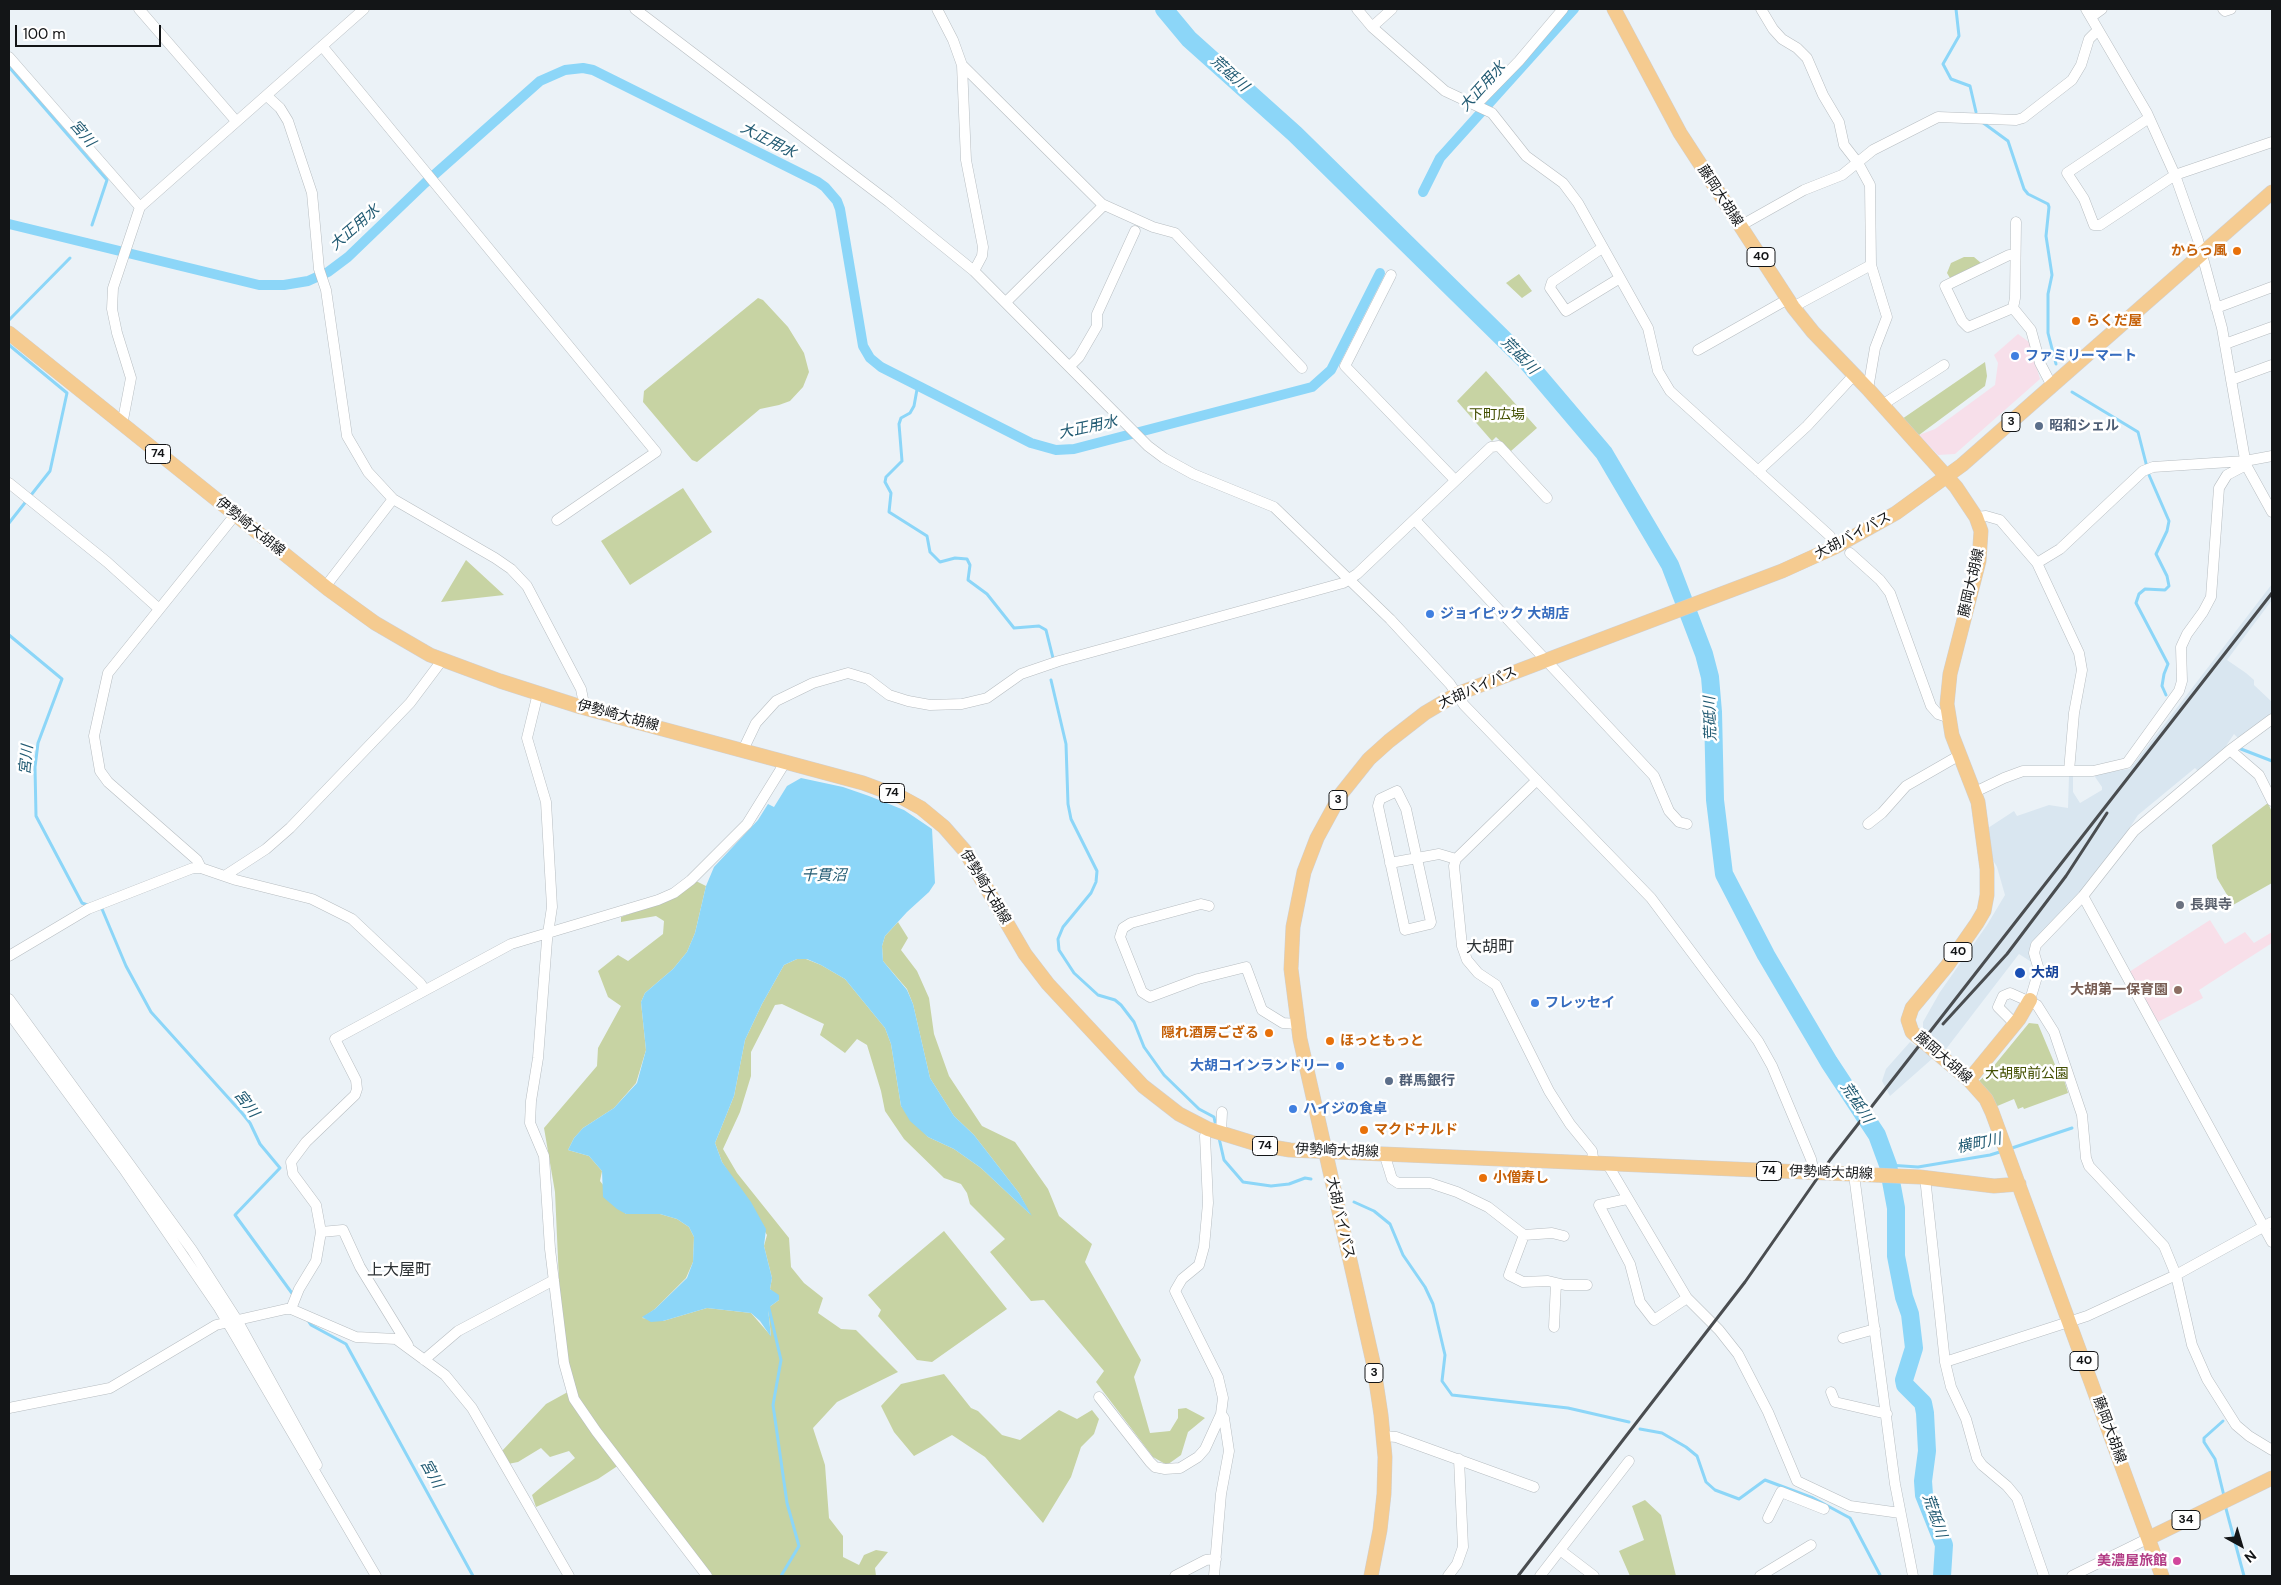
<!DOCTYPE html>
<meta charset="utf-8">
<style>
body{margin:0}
#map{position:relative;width:2281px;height:1585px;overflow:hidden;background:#ebf2f7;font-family:"DM Sans",sans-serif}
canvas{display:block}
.frame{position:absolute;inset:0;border:10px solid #131517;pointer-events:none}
.north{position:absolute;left:2216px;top:1520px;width:50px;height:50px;-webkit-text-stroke:4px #fff;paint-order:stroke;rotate:141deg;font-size:14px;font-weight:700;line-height:20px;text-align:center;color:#131517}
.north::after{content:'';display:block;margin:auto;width:18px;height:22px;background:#131517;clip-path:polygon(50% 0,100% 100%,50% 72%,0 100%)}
.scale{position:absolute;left:15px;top:25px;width:146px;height:22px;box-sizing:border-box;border:2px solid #131517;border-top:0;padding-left:6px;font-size:15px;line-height:18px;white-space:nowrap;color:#131517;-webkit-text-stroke:4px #fff;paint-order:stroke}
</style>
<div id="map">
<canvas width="2281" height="1585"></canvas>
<div class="frame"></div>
<div class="north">N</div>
<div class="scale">100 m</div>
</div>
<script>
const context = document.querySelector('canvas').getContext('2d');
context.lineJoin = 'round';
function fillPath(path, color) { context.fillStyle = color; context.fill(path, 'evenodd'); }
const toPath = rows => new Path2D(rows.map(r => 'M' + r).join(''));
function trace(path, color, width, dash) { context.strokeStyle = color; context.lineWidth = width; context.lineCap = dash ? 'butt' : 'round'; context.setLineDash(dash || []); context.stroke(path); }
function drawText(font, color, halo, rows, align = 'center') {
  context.font = font + ' "DM Sans","Noto Sans JP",sans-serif'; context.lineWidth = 5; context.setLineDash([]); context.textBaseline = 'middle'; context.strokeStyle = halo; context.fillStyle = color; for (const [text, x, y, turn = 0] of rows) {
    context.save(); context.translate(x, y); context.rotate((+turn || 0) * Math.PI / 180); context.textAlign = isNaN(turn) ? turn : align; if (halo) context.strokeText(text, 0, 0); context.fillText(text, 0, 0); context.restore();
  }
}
fillPath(toPath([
 [2018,334,2029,342,2040,379,1955,454,1938,455,1919,435,1935,429,1995,385,1998,363,1994,355]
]), '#f7dfea');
fillPath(toPath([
 [2272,584,2272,600,2227,660,2246,673,2254,680,2254,685,2272,702,2272,713,2238,738,2234,734,2226,746,2227,748,2199,772,2195,768,2138,815,2119,844,2081,892,2031,945,2029,953,2033,963,2019,954,1946,1049,1923,1028,1923,1022,1940,992,1987,925,2005,895,1997,867,1990,855,1988,828,2014,811,2017,816,2049,805,2068,808,2069,776,2073,776,2073,792,2080,803,2102,790,2102,787,2093,774,2130,769],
 [1910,1042,1933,1058,1890,1096,1882,1081,1886,1069]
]), '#d9e6f0');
fillPath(toPath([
 [2210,920,2225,944,2245,932,2254,943,2272,932,2272,943,2199,990,2203,998,2158,1022,2129,972]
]), '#f8dfe9');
fillPath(toPath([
 [1964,257,1974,257,1981,263,1950,278,1947,273,1951,263],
 [1519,274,1532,291,1522,298,1506,283],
 [758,298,763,300,788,327,804,353,809,372,803,387,790,401,779,405,760,409,697,462,692,460,643,402,644,391],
 [1985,362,1987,376,1985,386,1919,435,1902,419],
 [1486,371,1537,428,1511,451,1496,437,1492,441,1457,401],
 [683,488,712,532,630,585,601,541],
 [466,560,504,595,441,602],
 [2268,803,2272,812,2272,883,2233,905,2217,878,2212,845],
 [696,881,706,886,695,933,687,952,673,969,645,993,641,1002,646,1050,636,1083,614,1108,583,1128,574,1138,568,1150,589,1156,602,1171,600,1181,626,1214,660,1214,677,1219,689,1227,694,1237,693,1262,686,1278,655,1309,642,1318,663,1321,707,1308,751,1313,771,1336,768,1308,779,1300,770,1289,772,1278,764,1246,767,1235,722,1162,715,1143,734,1096,745,1040,762,1004,784,965,797,959,806,959,821,965,845,979,885,1028,891,1044,901,1106,928,1137,954,1149,981,1168,1030,1214,1019,1193,974,1135,954,1116,930,1078,913,1004,907,989,883,961,882,946,885,936,898,922,908,938,901,950,917,971,929,998,934,1034,949,1076,982,1126,1015,1142,1048,1189,1059,1216,1092,1244,1085,1262,1141,1360,1134,1377,1150,1433,1170,1431,1178,1418,1178,1409,1186,1408,1205,1418,1188,1432,1181,1455,1167,1465,1153,1457,1096,1382,1104,1371,1044,1300,1031,1301,990,1252,1005,1239,970,1204,967,1193,961,1184,944,1178,904,1139,885,1111,881,1091,867,1045,857,1039,845,1053,820,1035,824,1024,782,1004,775,1005,751,1052,751,1076,740,1112,723,1149,737,1173,789,1238,791,1267,804,1283,823,1298,818,1313,841,1329,856,1330,898,1372,837,1402,813,1428,825,1465,829,1518,843,1536,843,1557,859,1565,864,1555,876,1550,888,1552,875,1568,876,1576,712,1576,654,1499,622,1463,598,1479,536,1507,532,1495,575,1458,569,1451,550,1457,541,1448,518,1462,508,1464,502,1451,546,1404,575,1388,565,1347,559,1281,555,1192,544,1128,597,1066,598,1048,621,1006,608,997,598,971,618,955,628,961,663,934,664,921,656,916,621,922,621,917,645,908],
 [2029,1023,2038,1024,2056,1067,2060,1066,2068,1093,2024,1109,2023,1107,2018,1109,2014,1099,1995,1107,1979,1081,1988,1073],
 [944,1231,1007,1309,932,1362,917,1360,878,1316,881,1310,868,1295],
 [944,1374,971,1408,978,1411,1002,1435,1020,1440,1059,1410,1077,1419,1092,1410,1099,1419,1094,1434,1081,1447,1071,1477,1043,1523,985,1457,952,1435,914,1456,894,1432,881,1406,901,1384],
 [1645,1500,1661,1515,1676,1576,1630,1576,1619,1551,1644,1540,1632,1506]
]), '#c7d3a3');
fillPath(toPath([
 [801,778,843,787,869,796,904,810,932,829,935,883,929,892,907,912,885,936,882,946,883,961,907,990,913,1004,930,1078,954,1116,974,1135,1019,1193,1032,1216,981,1168,954,1149,928,1137,910,1121,901,1106,891,1044,885,1028,845,979,821,965,807,959,797,959,784,965,762,1004,745,1040,734,1096,715,1143,722,1162,751,1202,766,1229,764,1246,772,1278,770,1289,779,1295,779,1300,768,1308,771,1337,760,1321,751,1313,707,1308,663,1321,651,1322,642,1317,655,1309,687,1278,693,1262,694,1237,689,1227,677,1219,660,1214,626,1214,617,1209,603,1197,602,1171,589,1156,568,1150,574,1138,583,1128,614,1108,637,1083,646,1050,641,1002,645,993,673,969,687,952,695,933,706,886,714,867,758,820,768,804,774,807,787,786]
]), '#8cd6f8');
trace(toPath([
 [1956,9,1959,36,1943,64,1951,79,1970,86,1976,112],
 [9,67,107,180,92,225],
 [1982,122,2008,141,2024,189,2028,194,2048,204,2049,207,2046,236,2052,275,2048,294,2048,333,2056,364],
 [83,245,87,240],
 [9,320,70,258],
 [9,345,67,393,50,471,9,523],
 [918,384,914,406,910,413,901,418,899,424,902,461,886,477,885,482,891,493,889,512,927,536,930,552,940,562,955,558,967,559,970,565,968,580,987,594,1014,628,1039,626,1046,630,1053,658],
 [2072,392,2138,432,2149,475,2169,521,2167,531,2156,554,2167,576,2169,586,2165,590,2145,589,2139,594,2136,603,2168,664,2164,674,2162,686,2166,695],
 [9,635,62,679,38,743,35,767,36,816,82,903,90,906],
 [1051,680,1066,744,1068,804,1071,819,1097,871,1096,882,1091,893,1063,927,1058,939,1059,950,1074,973,1098,995,1115,1000,1121,1005,1134,1022,1144,1047,1164,1075,1199,1109,1214,1117,1215,1122],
 [2241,749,2272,761],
 [98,908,102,909,126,966,151,1012,242,1113,250,1123,260,1144,280,1168,235,1215,294,1296],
 [1219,1138,1224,1160,1243,1182,1271,1186,1289,1184,1305,1178,1311,1179],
 [2009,1149,2072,1128],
 [1888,1165,1918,1167,1990,1155,2003,1151],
 [1354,1202,1374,1211,1390,1224,1403,1255,1425,1287,1433,1304,1445,1355,1442,1381,1452,1395,1568,1408,1629,1422],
 [768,1304,781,1360,773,1405,787,1503,799,1546,781,1576],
 [307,1319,311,1325,346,1344,473,1576],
 [2223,1421,2204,1438,2204,1442,2215,1459,2224,1496],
 [1640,1429,1662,1433,1686,1447,1697,1456,1706,1482,1715,1490,1739,1499,1765,1480,1813,1498,1850,1518,1880,1575],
 [2225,1505,2244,1576]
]), '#8cd6f8', 3);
trace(toPath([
 [1423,192,1440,158,1574,9],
 [9,224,259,285,284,285,308,281,328,272,348,257,425,183,540,81,565,70,583,68,593,70,818,182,825,187,837,201,840,209,863,346,870,358,881,367,1031,443,1056,450,1074,449,1312,387,1331,370,1380,273]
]), '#8cd6f8', 10);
trace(toPath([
 [1164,9,1189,39,1295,134,1526,361,1604,453,1670,565,1704,654,1710,677,1713,712,1715,800,1724,874,1766,955,1829,1062,1877,1135,1888,1165,1896,1208,1896,1256,1904,1297,1910,1314,1914,1348,1904,1380,1905,1385,1923,1403,1925,1413,1927,1451,1923,1481,1924,1495,1944,1545,1942,1576]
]), '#8cd6f8', 18);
const minor = toPath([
 [139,9,236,121],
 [635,9,889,202,974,271,1148,446,1164,458,1193,474,1274,507,1390,619,1450,684,1464,705,1651,898,1758,1041,1772,1066,1811,1159,1814,1173],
 [937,9,953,40,962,65,966,160,983,247,982,256,974,271],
 [1357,9,1372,27,1445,91,1492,113,1526,156,1563,183,1578,203,1648,328,1658,371,1670,391,1830,536],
 [1761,9,1773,29,1782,39,1797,48,1807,58,1823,95,1839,122,1844,145,1858,163,1870,185,1871,265,1887,317,1875,348,1868,389],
 [2086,9,2147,113,2175,175,2198,240,2222,328,2246,465,2272,512],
 [2223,9,2225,11,2231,9],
 [2091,17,2102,9],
 [1372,27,1392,9],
 [322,46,656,452,557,520],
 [9,57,140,207],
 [962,65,1102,204,1153,227,1175,233,1302,368],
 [267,96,280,108,288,121,312,193,319,269,326,290,347,436,368,472,393,499,495,558,511,569,527,586,581,689,583,699,581,707],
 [1476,105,1519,61,1563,9],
 [2149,118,2067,173,2084,199,2094,225,2100,225,2175,175,2272,142],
 [2016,222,2015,298,2013,308,2031,330,2040,363,2052,386],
 [1740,226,1804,190,1842,175,1873,150,1938,117,2016,120,2023,118,2072,80,2081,65,2089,39,2098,30],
 [1602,248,1552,282,1550,288,1566,311,1620,278],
 [1391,275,1345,366,1455,480],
 [1006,302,1104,205],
 [1793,307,1871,265],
 [2013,308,1968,327,1962,321,1945,286,2009,255,2015,255],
 [2216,308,2272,287],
 [2225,344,2272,327],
 [1698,350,1788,299],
 [1070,366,1079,357,1097,326,1097,314,1135,231],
 [2231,380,2272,365],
 [1882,405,1944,365],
 [122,425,131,378,117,333,112,309,113,288,140,207,364,9],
 [1758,471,1807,426,1854,375],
 [9,483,107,562,158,608],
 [1976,517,1986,516,2000,520,2037,563,2079,653,2082,670,2074,713,2069,771],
 [1415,520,1654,776,1669,811,1679,822,1687,824],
 [1850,553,1880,580,1890,593,1931,706,1938,714,1947,717],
 [2037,563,2060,549,2143,471,2153,467,2245,461,2272,456],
 [325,587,393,499],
 [538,693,527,738,546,802,552,907,547,940,538,1058,531,1101,530,1123,544,1156,550,1249,564,1363,574,1399,596,1431,707,1576],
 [743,750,756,723,776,701,813,683,848,673,868,679,889,695,908,701,930,705,962,704,987,698,1021,674,1059,661,1343,583,1357,574,1491,447,1499,446,1547,498],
 [2230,750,2259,775,2272,801],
 [1537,780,1456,859,1454,866,1462,946,1467,960,1478,973,1496,985,1549,1091,1570,1124,1592,1151,1594,1164],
 [1397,791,1406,809,1431,922,1430,924,1405,930,1378,806,1380,799,1397,791],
 [1975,792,2004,778,2023,771,2093,771,2127,763,2179,691,2182,681,2181,647,2187,634,2203,612,2211,597,2219,488,2227,475,2246,465],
 [1868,824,1882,813,1906,786,1960,755],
 [1390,863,1439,854,1456,859],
 [201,868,197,860,108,782,100,771,94,736,108,673,235,515],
 [226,875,266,849,290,828,410,703,443,659],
 [2083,896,2272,1242],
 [1209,906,1201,904,1131,923,1123,928,1120,937,1142,992,1150,997,1198,979,1246,967,1262,1010,1283,1023,1297,1024],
 [9,956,88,909,193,868,201,868,236,880,312,899,352,919,420,983,425,990],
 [9,999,192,1250,237,1320,317,1465],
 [2030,1000,2039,970,2034,953,2036,945,2083,896,2134,831,2230,750,2272,719],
 [9,1013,123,1168,219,1308,376,1576],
 [2015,1024,1998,1007,2003,996,2010,993,2037,1005,2054,1032,2082,1115,2086,1158,2089,1166,2164,1246,2176,1275,2192,1345,2207,1379,2236,1425,2249,1436,2272,1450],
 [1221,1134,1222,1112],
 [1384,1153,1392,1179,1398,1183,1430,1183,1457,1192,1488,1207,1524,1235,1552,1233,1564,1236],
 [1608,1165,1687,1298,1719,1330,1738,1354,1768,1412,1797,1481,1850,1506,1900,1513],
 [1854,1175,1895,1484,1913,1576],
 [1925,1177,1945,1362,1951,1387,1966,1419,1977,1458,1982,1465,2007,1486,2017,1498,2044,1576],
 [1627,1199,1599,1205,1630,1264,1640,1302,1654,1320,1687,1298],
 [321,1232,343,1230,360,1267,408,1345],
 [1524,1235,1509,1275,1523,1282,1548,1281,1565,1285,1587,1285],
 [291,1309,299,1289,316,1261,321,1232,316,1205,293,1174,291,1162,306,1142,355,1095,357,1089,356,1080,335,1039,511,944,658,900,674,893,691,880,747,824,786,761],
 [1554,1327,1556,1283],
 [1843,1338,1875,1329],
 [424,1360,458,1331,554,1280],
 [1945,1362,2087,1316,2176,1275,2272,1222],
 [1831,1392,1835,1402,1887,1414],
 [1099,1397,1150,1462,1155,1467,1165,1469,1180,1468,1198,1457,1205,1449,1221,1414,1223,1398,1218,1377,1175,1291,1182,1279,1199,1265,1204,1247,1208,1203,1205,1136,1208,1129],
 [9,1408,110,1388,216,1325,286,1309,291,1309,356,1337,396,1339,445,1375,472,1408,569,1576],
 [1384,1436,1396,1437,1534,1487],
 [1768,1518,1781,1492,1824,1509],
 [1560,1550,1594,1576],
 [1175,1576,1206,1560,1216,1559],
 [1214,1576,1221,1494,1229,1451,1224,1418,1221,1414],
 [1448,1576,1457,1564,1463,1547,1459,1459],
 [1540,1576,1629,1461],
 [1760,1576,1811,1545],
 [2072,1576,2149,1538]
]);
const major = toPath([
 [1614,9,1680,133,1793,307,1813,332,1868,389,1956,487,1976,517,1981,531,1979,561,1950,674,1947,704,1952,735,1978,802,1987,869,1987,895,1984,911,1977,923,1947,966,1912,1008,1908,1020,1912,1032,1969,1080,1986,1099,1992,1112,2162,1576],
 [9,333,328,589,375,623,430,655,500,681,581,707,863,783,901,797,921,808,944,827,965,851,1025,954,1048,984,1143,1086,1179,1114,1208,1129,1260,1145,1290,1150,1920,1177,1994,1186,2019,1184],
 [1969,1080,2019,1019,2030,1000],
 [2149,1538,2272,1478],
 [1371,1576,1380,1530,1384,1494,1385,1457,1381,1415,1373,1362,1300,1039,1291,969,1293,927,1304,872,1317,838,1341,794,1369,759,1389,741,1425,713,1457,694,1782,571,1835,547,1896,513,1962,465,2272,192]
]);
trace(minor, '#b7bdc1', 11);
trace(major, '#d0d0d1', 15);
trace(minor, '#fff', 10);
trace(major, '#f5cb90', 14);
trace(toPath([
 [1943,1024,2007,954,2066,876,2107,813],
 [1518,1576,1745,1282,1830,1160,2272,593]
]), '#4a4d50', 3);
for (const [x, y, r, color] of [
 [2237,251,5,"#e8710a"],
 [2076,321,5,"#e8710a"],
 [2015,356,5,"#3f7fe0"],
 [2039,426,5,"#5c6f8a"],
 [1430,614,5,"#3f7fe0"],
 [2180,905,5,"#6b7280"],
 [2020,973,6,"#1a4fb4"],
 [2178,990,5,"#8d6e63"],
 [1535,1003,5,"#3f7fe0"],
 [1269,1033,5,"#e8710a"],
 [1330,1041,5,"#e8710a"],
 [1340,1066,5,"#3f7fe0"],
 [1389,1081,5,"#5c6f8a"],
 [1293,1109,5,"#3f7fe0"],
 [1364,1130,5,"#e8710a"],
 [1483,1178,5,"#e8710a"],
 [2177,1561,5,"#d1479c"]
]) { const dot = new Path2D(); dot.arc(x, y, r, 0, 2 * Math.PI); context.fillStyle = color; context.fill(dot); trace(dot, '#fff', 2); }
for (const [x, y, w] of [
 [1761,257,28],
 [2011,422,18],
 [158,454,25],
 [892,793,25],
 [1338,800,18],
 [1958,952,28],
 [1265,1146,25],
 [1769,1171,25],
 [2084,1361,28],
 [1374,1373,18],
 [2186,1520,28]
]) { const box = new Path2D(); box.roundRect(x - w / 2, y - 9.5, w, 19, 4); context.fillStyle = '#fff'; context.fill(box); trace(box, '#131517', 1); }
drawText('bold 12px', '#131517', null, [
 ["40",1761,257],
 ["3",2011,422],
 ["74",158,454],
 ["74",892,793],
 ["3",1338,800],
 ["40",1958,952],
 ["74",1265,1146],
 ["74",1769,1171],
 ["40",2084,1361],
 ["3",1374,1373],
 ["34",2186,1520]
]);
drawText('14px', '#131517', '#fff', [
 ["藤岡大胡線",1720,196,57],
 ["伊勢崎大胡線",250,527,39],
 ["大胡バイパス",1853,536,-28],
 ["藤岡大胡線",1972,583,-77],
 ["大胡バイパス",1478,688,-24],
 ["伊勢崎大胡線",618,716,15],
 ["伊勢崎大胡線",985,887,59],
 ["藤岡大胡線",1943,1058,41],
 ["伊勢崎大胡線",1337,1151,2],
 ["伊勢崎大胡線",1831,1173,2],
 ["大胡バイパス",1340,1218,77],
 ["藤岡大胡線",2109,1430,70]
]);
drawText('bold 14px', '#c56008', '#fff', [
 ["からっ風",2227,251,"right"],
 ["らくだ屋",2086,321],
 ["隠れ酒房ござる",1259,1033,"right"],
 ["ほっともっと",1340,1041],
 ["マクドナルド",1374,1130],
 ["小僧寿し",1493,1178]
], 'left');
drawText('bold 14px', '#366cbe', '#fff', [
 ["ファミリーマート",2025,356],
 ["ジョイピック 大胡店",1440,614],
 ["フレッセイ",1545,1003],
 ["大胡コインランドリー",1330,1066,"right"],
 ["ハイジの食卓",1303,1109]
], 'left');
drawText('14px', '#434f01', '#fff', [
 ["下町広場",1497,415],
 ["大胡駅前公園",2027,1074]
]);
drawText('bold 14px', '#4e5e75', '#fff', [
 ["昭和シェル",2049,426],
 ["群馬銀行",1399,1081]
], 'left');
drawText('bold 14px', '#5b616d', '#fff', [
 ["長興寺",2190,905]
], 'left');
drawText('bold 14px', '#164399', '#fff', [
 ["大胡",2031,973]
], 'left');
drawText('bold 14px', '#785e54', '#fff', [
 ["大胡第一保育園",2168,990]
], 'right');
drawText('bold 14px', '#b23c85', '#fff', [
 ["美濃屋旅館",2167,1561]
], 'right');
drawText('italic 15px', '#225b73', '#fff', [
 ["荒砥川",1229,74,42],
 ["大正用水",1483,87,-48],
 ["宮川",82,134,49],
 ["大正用水",768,141,27],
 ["大正用水",355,228,-41],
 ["荒砥川",1519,356,46],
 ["大正用水",1088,428,-12],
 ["荒砥川",1711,719,-92],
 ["宮川",27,760,-85],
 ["千貫沼",824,876],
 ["荒砥川",1856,1103,56],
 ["宮川",246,1104,53],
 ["横町川",1979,1144,-12],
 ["宮川",431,1474,61],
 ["荒砥川",1934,1516,71]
]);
drawText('16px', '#2c3134', '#fff', [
 ["大胡町",1490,948],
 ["上大屋町",399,1271]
]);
</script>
